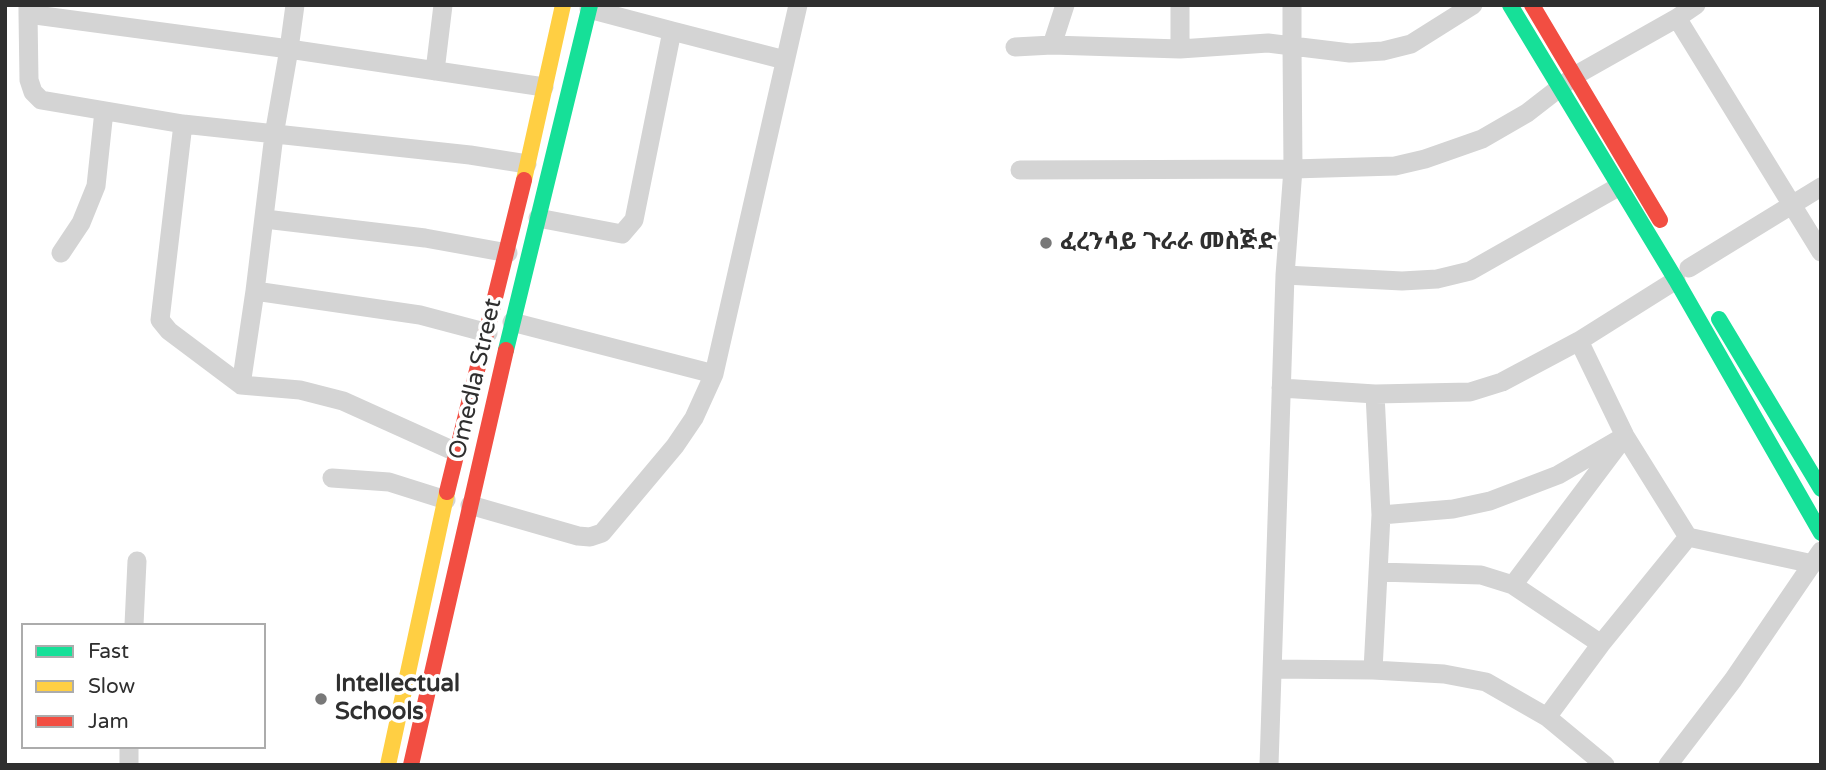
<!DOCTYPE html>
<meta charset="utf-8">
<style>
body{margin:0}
#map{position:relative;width:1826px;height:770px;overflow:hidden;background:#fff;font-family:"Varela Round",sans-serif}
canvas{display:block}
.frame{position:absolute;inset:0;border:7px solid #2f2f2f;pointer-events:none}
.legend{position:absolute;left:21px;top:623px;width:245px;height:126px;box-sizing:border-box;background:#fff;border:2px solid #acacac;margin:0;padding:9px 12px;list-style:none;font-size:21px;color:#2f2f2f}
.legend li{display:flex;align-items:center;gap:14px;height:35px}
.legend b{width:35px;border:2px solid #acacac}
</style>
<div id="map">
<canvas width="1826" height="770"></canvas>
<div class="frame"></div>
<ul class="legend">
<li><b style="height:9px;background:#16e098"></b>Fast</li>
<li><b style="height:9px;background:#ffcf43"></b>Slow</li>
<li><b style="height:9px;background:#f24e42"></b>Jam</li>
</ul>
</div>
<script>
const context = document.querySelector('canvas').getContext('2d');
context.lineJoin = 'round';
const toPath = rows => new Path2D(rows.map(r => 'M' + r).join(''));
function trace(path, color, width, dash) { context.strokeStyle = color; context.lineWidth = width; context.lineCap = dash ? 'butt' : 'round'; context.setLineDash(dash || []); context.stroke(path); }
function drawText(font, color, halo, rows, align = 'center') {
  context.font = font + ' "Varela Round","Noto Sans Ethiopic",sans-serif'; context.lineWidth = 7; context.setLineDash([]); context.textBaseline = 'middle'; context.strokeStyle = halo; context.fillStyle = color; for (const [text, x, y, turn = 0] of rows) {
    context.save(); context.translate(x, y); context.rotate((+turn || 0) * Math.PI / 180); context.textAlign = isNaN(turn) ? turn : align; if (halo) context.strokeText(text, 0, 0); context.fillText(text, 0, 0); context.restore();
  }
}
trace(toPath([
 [28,5,28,14,289,49,274,135,255,291,420,315,488,333],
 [295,5,289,49,544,87],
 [1180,5,1180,49],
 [1292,5,1292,46,1350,53,1383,51,1411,44,1473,5],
 [1696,5,1677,18,1821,252],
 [28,14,29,80,33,92,41,100,183,124,470,155,527,164],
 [672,31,785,60],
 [1052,45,1065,5],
 [1015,47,1052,45,1180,49,1268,43,1292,46,1293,169,1285,275,1269,765],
 [435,71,443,5],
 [183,124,160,320,169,331,241,385,255,291],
 [1020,170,1293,169,1395,166,1425,159,1482,139,1527,113,1576,75,1677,18],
 [538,218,622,234,634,220,672,31,589,9],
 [265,219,425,238,508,253],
 [61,253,81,223,96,186,104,111],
 [1689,268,1821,187],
 [1285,275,1402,281,1437,279,1470,271,1618,187],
 [512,322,714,374],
 [1579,341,1676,280],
 [241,385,300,390,343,401,456,452],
 [1281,388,1375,394,1381,515,1373,670],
 [1375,394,1470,392,1502,382,1579,341,1625,436,1688,537],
 [332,478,389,482,446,500],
 [470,505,578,536,590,537,602,533,675,446,694,418,714,374,798,5],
 [1381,515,1453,509,1490,501,1558,475,1625,436,1513,585],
 [1378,572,1481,575,1513,585,1601,644,1688,537,1813,564],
 [134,625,137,561],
 [1273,669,1373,670,1444,674,1486,682,1547,717,1605,765],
 [1547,717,1601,644],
 [129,747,129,765],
 [1668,765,1733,680,1821,551]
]), '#d4d4d4', 19);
trace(toPath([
 [1510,5,1676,280,1821,533],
 [1719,319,1821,489],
 [506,350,590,5]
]), '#16e098', 16);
trace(toPath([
 [524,180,563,5],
 [388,765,447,492]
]), '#ffcf43', 16);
trace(toPath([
 [1532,5,1660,220],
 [447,492,524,180],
 [411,765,506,350]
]), '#f24e42', 16);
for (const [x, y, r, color] of [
 [1046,243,7,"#787878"],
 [321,699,7,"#787878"]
]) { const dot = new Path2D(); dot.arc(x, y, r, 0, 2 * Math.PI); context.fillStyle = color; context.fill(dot); trace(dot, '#fff', 2.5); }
drawText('bold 24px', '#2f2f2f', '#fff', [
 ["ፈረንሳይ ጉራራ መስጅድ",1060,243],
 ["Intellectual",335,685],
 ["Schools",335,713]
], 'left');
drawText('24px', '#2f2f2f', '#fff', [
 ["Omedla Street",476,379,-77]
]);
</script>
